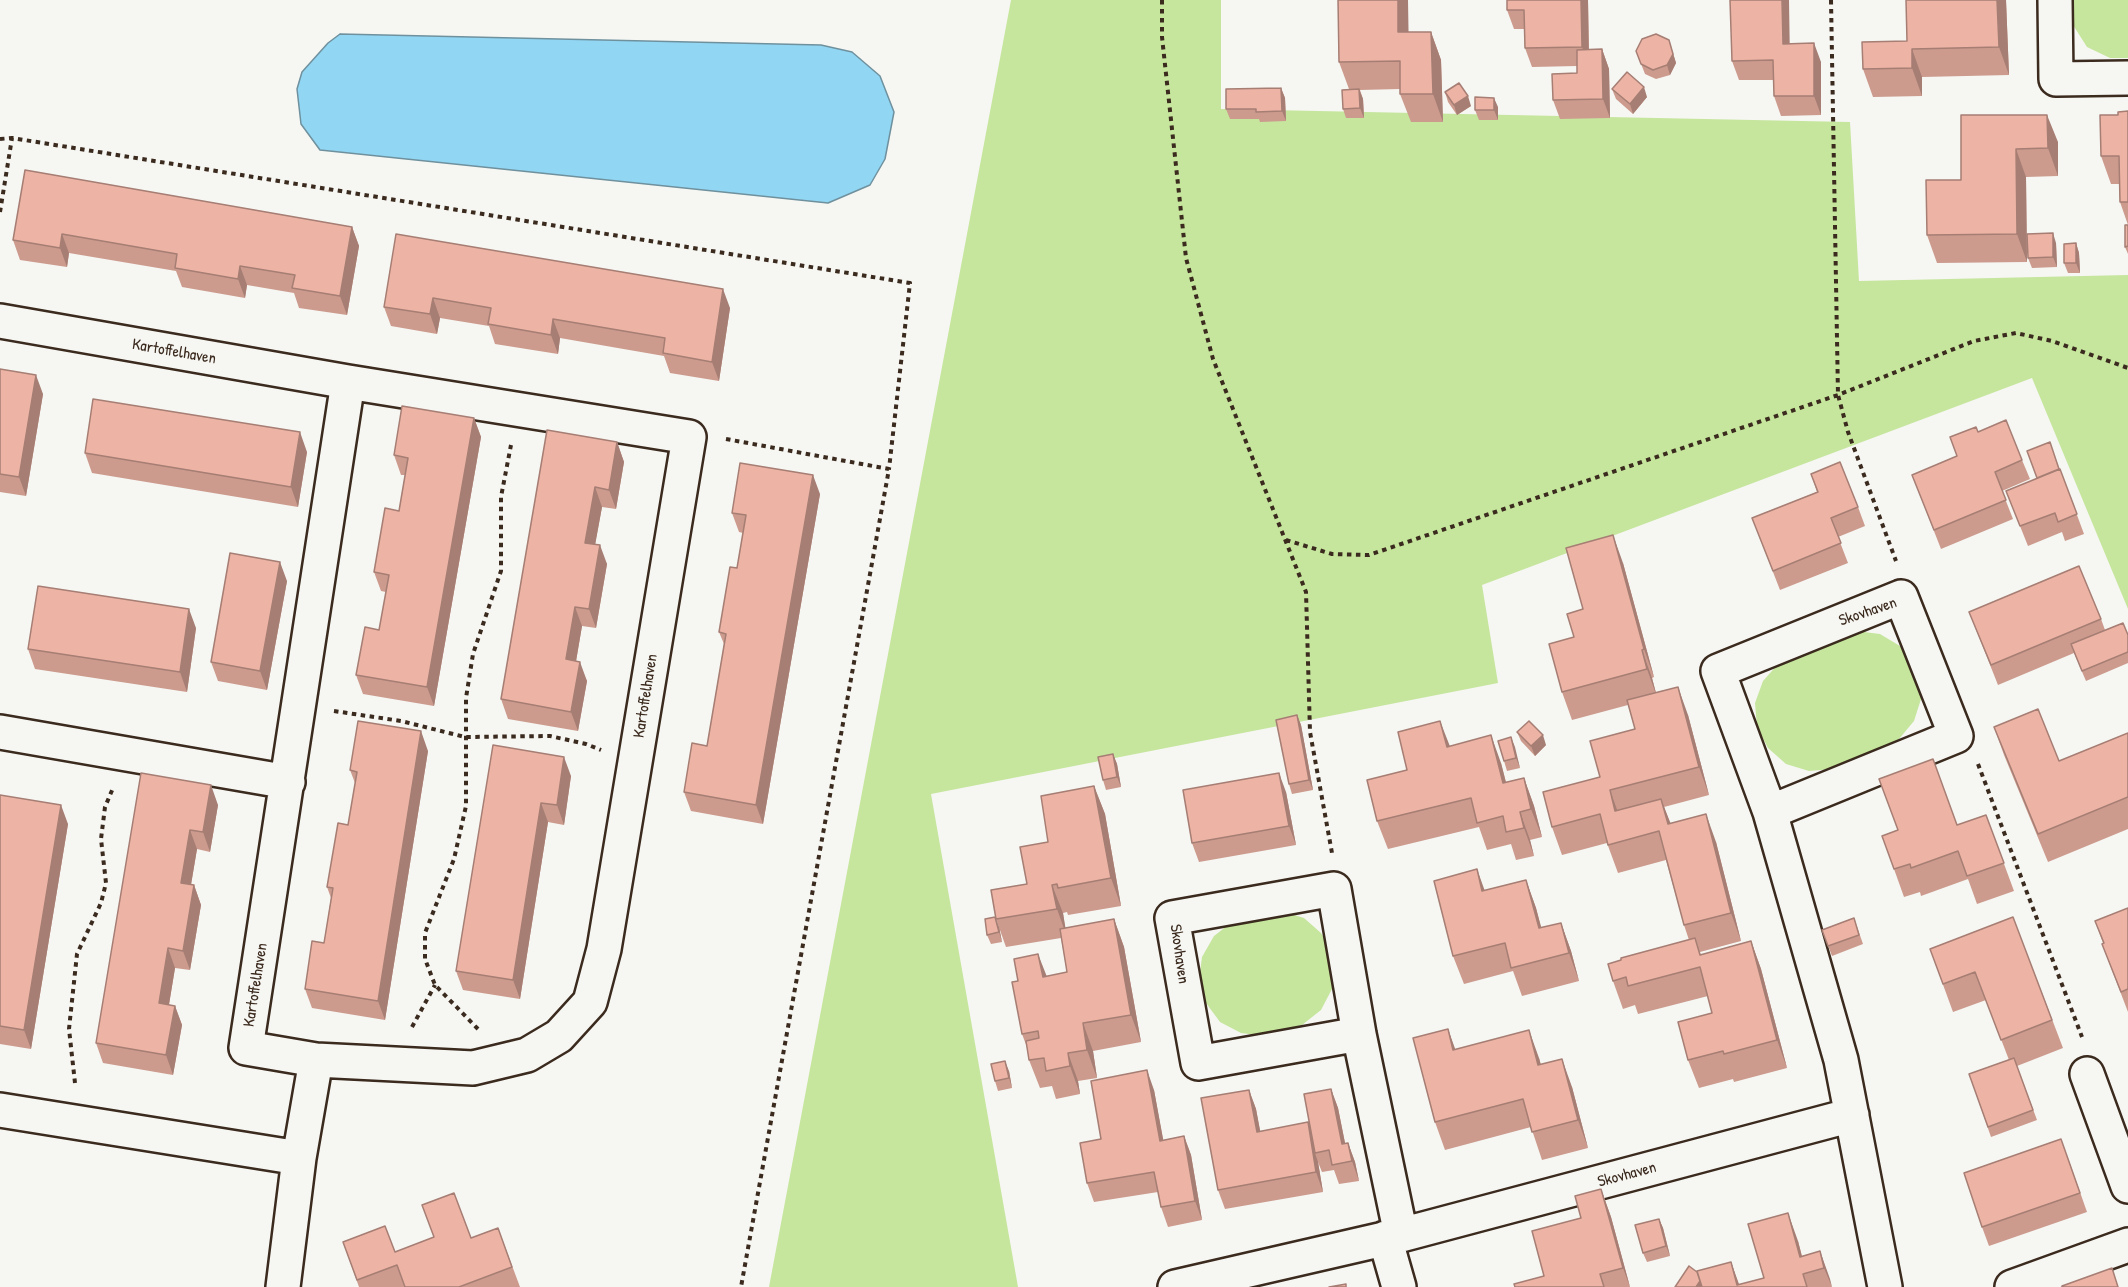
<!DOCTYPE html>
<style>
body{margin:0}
canvas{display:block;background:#f6f6f2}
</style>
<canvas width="2128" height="1287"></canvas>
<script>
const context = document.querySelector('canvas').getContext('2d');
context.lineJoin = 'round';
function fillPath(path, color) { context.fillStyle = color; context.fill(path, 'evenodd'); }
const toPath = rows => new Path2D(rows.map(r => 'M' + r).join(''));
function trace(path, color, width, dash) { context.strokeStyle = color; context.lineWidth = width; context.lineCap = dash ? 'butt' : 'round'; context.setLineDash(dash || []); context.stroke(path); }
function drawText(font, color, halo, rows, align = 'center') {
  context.font = font + ' "Patrick Hand",sans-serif'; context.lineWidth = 4.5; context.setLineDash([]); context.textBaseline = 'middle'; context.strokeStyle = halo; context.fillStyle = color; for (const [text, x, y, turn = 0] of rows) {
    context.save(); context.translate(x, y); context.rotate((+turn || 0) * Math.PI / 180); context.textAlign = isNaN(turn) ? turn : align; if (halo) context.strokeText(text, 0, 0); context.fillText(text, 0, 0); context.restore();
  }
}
fillPath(toPath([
 [1011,0,1221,0,1221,109,1850,122,1859,281,2128,275,2128,609,2032,378,1482,585,1498,683,931,794,1018,1287,769,1287],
 [2071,0,2128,0,2128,58,2110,58,2087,47,2073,25],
 [1856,631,1880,634,1900,646,1909,654,1921,687,1921,699,1914,721,1899,739,1888,745,1832,769,1809,771,1786,764,1768,748,1757,727,1755,703,1763,681,1779,663],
 [1281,911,1304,918,1321,933,1328,944,1334,978,1332,989,1321,1010,1302,1025,1265,1036,1241,1033,1220,1022,1206,1003,1199,980,1202,957,1214,936,1232,922]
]), '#c6e69e');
const water = toPath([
 [340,34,821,45,852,52,880,76,894,112,885,159,870,185,828,203,320,150,301,124,297,89,302,72,328,43,340,34]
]);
fillPath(water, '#91d6f3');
trace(water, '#6f919e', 1.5);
const street = toPath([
 [2055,0,2056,79,2128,78],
 [0,321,348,382,689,437,604,949,590,1002,559,1036,527,1055,473,1068,316,1060,299,1158,283,1287],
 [0,732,288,782],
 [1770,812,1956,736,1901,597,1718,671,1770,812,1841,1060,1885,1287],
 [1359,1034,1198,1063,1172,918,1334,889,1359,1034,1401,1235],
 [316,1060,246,1048,348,382],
 [2087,1074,2128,1186],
 [0,1110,299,1158],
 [1385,1238,1399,1287],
 [1175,1287,1401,1235,1852,1115],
 [2012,1287,2128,1245]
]);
trace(street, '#3b2a1e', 38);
trace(toPath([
 [1162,0,1162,37,1186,258,1213,359,1306,592,1310,732,1332,853],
 [1831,0,1838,395,1848,432,1896,561],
 [0,139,12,138,910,283,889,469],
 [0,212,12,138],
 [726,439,889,469,741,1287],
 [1286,540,1332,554,1369,555,1838,395,1974,341,2016,333,2052,341,2128,368],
 [334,711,401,721,465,737,550,736,586,744,601,750],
 [1978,764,2082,1037],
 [412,1027,435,985],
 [478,1029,435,985,425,959,425,933,454,859,466,806,466,698,473,654,501,571,501,497,511,445],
 [75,1083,69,1029,77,954,101,903,106,883,101,839,105,807,113,788]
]), '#3b2a1e', 4, [4.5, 4.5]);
trace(street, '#f6f6f2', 33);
fillPath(toPath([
 [1338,0,1408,0,1408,32,1431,32,1441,60,1443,122,1411,122,1400,94,1400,89,1360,90,1363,99,1364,118,1346,118,1343,109,1349,89,1339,62],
 [1507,0,1588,0,1589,50,1602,49,1609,69,1610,118,1560,119,1553,100,1577,73,1577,66,1532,67,1525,48,1524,29,1514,29,1507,10],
 [2006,0,2009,75,1922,77,1922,96,1873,97,1863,69,1907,41],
 [1669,40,1676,63,1670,75,1656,79,1645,74,1636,51],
 [1790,44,1821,62,1821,115,1781,116,1774,96,1774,80,1739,80,1732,61],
 [1281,88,1285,98,1286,121,1260,122,1259,119,1230,119,1226,109],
 [1612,89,1647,97,1633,114,1616,99],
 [1445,92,1471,106,1457,115,1448,102],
 [1498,107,1498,120,1479,120,1475,110],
 [2128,111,2128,254,2125,247,2128,225,2120,202,2119,184,2111,184,2101,156,2118,115],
 [1961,115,2058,142,2058,176,2026,177,2027,262,1937,263,1927,235,1961,180],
 [25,170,352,227,359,246,347,315,299,308,294,293,247,285,245,298,182,287,176,271,69,253,67,267,20,260,13,240],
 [396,234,730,308,719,381,670,373,664,356,560,338,558,354,495,344,489,326,440,318,437,334,391,326,384,307],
 [2056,243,2057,267,2032,268,2028,258],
 [2076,243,2079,253,2080,273,2068,273,2064,263],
 [0,369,43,394,26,496,0,492],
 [474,418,481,437,434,706,363,694,356,675,379,630,386,592,381,591,374,572,399,511,405,475,401,475,394,455],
 [547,430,617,442,624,462,616,509,602,507,595,544,607,564,596,628,582,626,576,661,587,681,578,731,508,719,501,699],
 [1978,432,2022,460,2030,479,2002,491,2013,519,1941,549,1912,475,1957,456,1950,437],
 [307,452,298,507,92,473,85,453],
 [2060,469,2084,534,2065,541,2062,532,2028,546,2006,491],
 [1811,474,1858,507,1865,526,1838,537,1848,563,1780,590,1752,518,1817,492],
 [820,494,763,824,691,811,684,792,707,746,724,644,719,632,737,568,743,533,739,532,732,513],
 [1623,563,1654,677,1652,678,1656,693,1688,715,1709,795,1664,807,1670,823,1716,842,1741,941,1700,952,1701,955,1751,941,1761,969,1787,1068,1734,1082,1733,1079,1699,1088,1688,1060,1712,1013,1708,996,1638,1014,1635,1005,1623,1009,1613,981,1689,940,1684,925,1666,860,1618,873,1607,843,1562,855,1552,827,1600,777,1635,729,1628,705,1572,720,1562,692,1574,637,1583,609],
 [287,581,267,690,218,681,211,662],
 [1969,612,2101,619,2105,630,2128,635,2128,663,2086,681,2074,653,1998,685],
 [196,628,187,692,35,669,28,649],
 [1297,715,1301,725,1313,790,1292,794,1289,784],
 [1994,727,2059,761,2128,733,2128,829,2048,862,2004,755],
 [1517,732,1546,745,1535,756,1521,741],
 [1511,737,1520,768,1507,771,1504,761],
 [493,745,571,776,564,825,548,822,520,999,463,990,456,971],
 [1450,746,1501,763,1506,782,1524,778,1534,806,1542,837,1530,840,1534,856,1516,860,1511,844,1487,850,1479,827,1388,849,1377,821,1407,770],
 [428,751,385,1020,312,1008,305,989,324,943,331,898,327,887,348,825,355,783,350,770],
 [1113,754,1117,764,1121,787,1106,790,1103,780],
 [141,773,218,805,210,852,197,849,191,885,194,885,201,905,190,970,175,968,169,1005,175,1006,182,1025,173,1075,103,1063,96,1043],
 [1094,786,1105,814,1121,906,1068,915,1067,912,1063,913,1065,928,1114,919,1124,947,1141,1042,1093,1051,1097,1078,1078,1081,1080,1094,1056,1099,1052,1086,1040,1088,1029,1060,1028,1050,1022,1034,1067,972,1061,938,1006,947,996,919,1027,884,1048,842],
 [1286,792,1296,845,1199,862,1192,843],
 [0,795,68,824,31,1049,0,1044],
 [1986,815,2014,891,1977,904,1968,879,1921,896,1920,892,1904,897,1894,869,1957,825],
 [1526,880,1536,908,1541,928,1561,923,1571,951,1579,981,1522,996,1513,971,1464,984,1453,956,1484,891],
 [2128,908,2128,1012,2102,944,2103,943,2095,921],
 [2013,917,2063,1048,2017,1066,2037,1120,1991,1137,1969,1074,2009,1060,1986,1000,1953,1012,1930,949],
 [1854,918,1863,944,1832,956,1822,930],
 [999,927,1002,942,991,944,987,935],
 [1448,1029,1455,1050,1539,1058,1541,1065,1572,1087,1588,1148,1542,1160,1531,1127,1445,1150,1435,1122],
 [1009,1071,1012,1088,998,1091,995,1081],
 [1331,1089,1338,1108,1345,1143,1348,1143,1355,1162,1359,1181,1339,1184,1334,1170,1322,1172,1318,1162,1323,1192,1225,1209,1218,1190,1249,1090,1256,1109,1260,1131,1311,1130],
 [1154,1090,1163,1140,1184,1136,1191,1155,1202,1220,1168,1227,1161,1207,1158,1192,1094,1202,1087,1183,1101,1139],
 [2068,1158,2087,1212,1989,1246,1982,1227],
 [1601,1189,1611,1217,1630,1287,1515,1287,1544,1276,1581,1218],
 [1659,1219,1663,1228,1670,1256,1647,1262,1643,1253],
 [498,1228,520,1287,359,1287,343,1242,395,1252,471,1238],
 [1798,1241,1802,1256,1820,1251,1832,1287,1675,1287,1697,1272,1731,1262,1739,1285,1764,1278]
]), '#cc9b8e');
fillPath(toPath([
 [1398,0,1408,0,1409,60,1398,32],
 [1581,0,1588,0,1589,66,1582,47],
 [1782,0,1789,0,1790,63,1783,44],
 [1997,0,2006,0,2009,75,1999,47],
 [1431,32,1441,60,1443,122,1433,94],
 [1669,40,1676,63,1670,75,1667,65],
 [1814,43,1821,62,1821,115,1814,96],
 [1602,49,1609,69,1610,118,1603,99],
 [1912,49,1922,77,1922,96,1912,68],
 [1644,87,1647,97,1633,114,1630,104],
 [1281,88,1285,98,1286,121,1282,111],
 [1359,89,1363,99,1364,118,1360,108],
 [1468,96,1471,106,1457,115,1454,105],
 [1494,98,1498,107,1498,120,1494,110],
 [2047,115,2058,142,2058,176,2048,148],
 [2016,149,2026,177,2027,262,2017,234],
 [352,227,359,246,347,315,340,296],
 [2053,233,2056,243,2057,267,2053,257],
 [62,234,69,253,67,267,60,248],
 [2076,243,2079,253,2080,273,2076,263],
 [240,266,247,285,245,298,238,279],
 [723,289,730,308,719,381,712,362],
 [433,298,440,318,437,334,430,314],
 [553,319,560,338,558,354,551,335],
 [36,375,43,394,26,496,19,477],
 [474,418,481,437,434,706,427,687],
 [300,432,307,452,298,507,291,487],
 [617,442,624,462,616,509,609,490],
 [813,475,820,494,763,824,756,805],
 [595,487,602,507,592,562,585,543],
 [1613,535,1623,563,1654,677,1644,649],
 [600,545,607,564,596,628,589,609],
 [280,562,287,581,267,690,260,671],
 [575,607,582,626,573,679,566,659],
 [189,609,196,628,187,692,180,672],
 [1642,650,1652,678,1657,697,1647,669],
 [580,662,587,681,578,731,571,712],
 [1678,687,1688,715,1709,795,1699,767],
 [1297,715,1301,725,1313,790,1309,780],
 [1440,721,1451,749,1447,747],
 [421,731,428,751,385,1020,378,1001],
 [1491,735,1501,763,1513,811,1503,783],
 [1543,735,1546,745,1535,756,1531,746],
 [1511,737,1515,747,1520,768,1516,758],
 [1113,754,1117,764,1121,787,1117,777],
 [564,757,571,776,564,825,557,805],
 [1279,773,1286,792,1296,845,1289,826],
 [1524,778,1534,806,1542,837,1531,809],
 [211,785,218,805,210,852,203,832],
 [1094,786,1105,814,1121,906,1111,878],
 [1610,790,1620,818,1615,811],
 [1661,799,1672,827,1668,824],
 [541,803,548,822,520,999,513,980],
 [61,805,68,824,31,1049,24,1030],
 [1520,812,1530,840,1534,856,1524,828],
 [1706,814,1716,842,1741,941,1731,913],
 [190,830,197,849,188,902,181,883],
 [1477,869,1487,897,1482,891],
 [1526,880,1536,908,1549,956,1539,928],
 [194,885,201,905,190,970,183,951],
 [1052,885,1063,913,1067,937,1057,909],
 [995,917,999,927,1002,942,999,932],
 [1114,919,1124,947,1141,1042,1131,1015],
 [1561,923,1571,951,1579,981,1569,953],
 [1751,941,1761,969,1787,1068,1777,1040],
 [168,948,175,968,166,1022,159,1003],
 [1038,954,1049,982,1043,977],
 [175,1006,182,1025,173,1075,166,1055],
 [1083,1023,1093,1051,1097,1078,1087,1050],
 [1448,1029,1458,1057,1453,1050],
 [1529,1030,1539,1058,1548,1093,1538,1065],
 [1068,1053,1078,1081,1080,1094,1070,1066],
 [1562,1059,1572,1087,1588,1148,1578,1120],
 [1005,1061,1009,1071,1012,1088,1009,1078],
 [1147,1070,1154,1090,1167,1160,1160,1141],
 [1331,1089,1338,1108,1349,1163,1342,1144],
 [1249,1090,1256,1109,1264,1151,1257,1132],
 [1308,1122,1315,1142,1315,1153,1318,1162,1323,1192,1316,1172],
 [1184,1136,1191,1155,1202,1220,1195,1201],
 [1348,1143,1355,1162,1359,1181,1352,1161],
 [1601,1189,1611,1217,1630,1287,1623,1268],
 [1788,1213,1798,1241,1806,1273,1800,1257],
 [1659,1219,1663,1228,1670,1256,1666,1246],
 [1820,1251,1830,1279,1832,1287,1824,1268],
 [1731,1262,1740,1287,1738,1287],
 [1703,1276,1706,1287,1696,1287]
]), '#a67e74');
const building = toPath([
 [1338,0,1398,0,1398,32,1431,32,1433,94,1400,94,1400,61,1339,62,1338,0],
 [1507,0,1581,0,1582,47,1525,48,1524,10,1507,10,1507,0],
 [1730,0,1782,0,1783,44,1814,43,1814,96,1774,96,1773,60,1732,61,1730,0],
 [1906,0,1997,0,1999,47,1912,49,1912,68,1863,69,1862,42,1907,41,1906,0],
 [1656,34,1669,40,1673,54,1667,65,1653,70,1641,64,1636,51,1642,39,1656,34],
 [1602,49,1603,99,1553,100,1552,74,1577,73,1577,50,1602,49],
 [1627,72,1644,87,1630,104,1612,89,1627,72],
 [1459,83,1468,96,1454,105,1445,92,1459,83],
 [1281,88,1282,111,1256,112,1256,109,1226,109,1226,89,1281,88],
 [1359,89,1360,108,1343,109,1342,90,1359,89],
 [1475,97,1494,98,1494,110,1475,110,1475,97],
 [2128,111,2128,202,2120,202,2119,156,2101,156,2100,115,2118,115,2118,112,2128,111],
 [1961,115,2047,115,2048,148,2016,149,2017,234,1927,235,1926,180,1961,180,1961,115],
 [25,170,352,227,340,296,292,288,295,275,240,266,238,279,175,268,177,254,62,234,60,248,13,240,25,170],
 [2125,225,2128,225,2128,246,2125,247,2125,225],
 [2053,233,2053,257,2028,258,2027,234,2053,233],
 [396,234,723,289,712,362,663,353,665,338,553,319,551,335,488,324,491,308,433,298,430,314,384,307,396,234],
 [2076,243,2076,263,2064,263,2064,244,2076,243],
 [0,369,36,375,19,477,0,474,0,369],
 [93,399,300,432,291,487,85,453,93,399],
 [402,406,474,418,427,687,356,675,365,627,379,630,389,575,374,572,385,508,399,511,408,458,394,455,402,406],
 [2006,420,2022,460,1995,472,2006,500,1934,530,1912,475,1957,456,1950,437,1976,427,1978,432,2006,420],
 [547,430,617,442,609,490,595,487,585,543,600,545,589,609,575,607,566,659,580,662,571,712,501,699,547,430],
 [2050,442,2059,469,2037,478,2027,451,2050,442],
 [1840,462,1858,507,1831,518,1841,543,1773,571,1752,518,1818,492,1811,474,1840,462],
 [740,463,813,475,756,805,684,792,692,743,707,746,726,634,719,632,730,567,737,568,746,515,732,513,740,463],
 [2060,469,2077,514,2058,522,2055,513,2020,526,2006,491,2060,469],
 [1613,535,1644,649,1642,650,1647,669,1562,692,1549,644,1574,637,1567,614,1583,609,1566,548,1613,535],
 [230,553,280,562,260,671,211,662,230,553],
 [2079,566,2101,619,1991,665,1969,612,2079,566],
 [38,586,189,609,180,672,28,649,38,586],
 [2123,623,2128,635,2128,652,2082,671,2071,644,2123,623],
 [1678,687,1699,767,1610,790,1615,811,1661,799,1668,824,1706,814,1731,913,1684,925,1659,831,1608,845,1600,814,1552,827,1543,792,1600,777,1590,741,1635,729,1627,700,1678,687],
 [2038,709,2059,761,2128,733,2128,797,2038,834,1994,727,2038,709],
 [1297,715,1309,780,1289,784,1276,720,1297,715],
 [358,721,421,731,378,1001,305,989,312,941,324,943,333,888,327,887,338,823,348,825,357,772,350,770,358,721],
 [1440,721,1447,747,1491,735,1503,783,1524,778,1531,809,1520,812,1524,828,1506,832,1503,816,1477,823,1471,798,1377,821,1367,780,1407,770,1398,732,1440,721],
 [1529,721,1543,735,1531,746,1517,732,1529,721],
 [1511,737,1516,758,1504,761,1498,741,1511,737],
 [493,745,564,757,557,805,541,803,513,980,456,971,493,745],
 [1113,754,1117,777,1103,780,1098,757,1113,754],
 [1933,759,1957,825,1986,815,2004,863,1967,876,1958,851,1911,868,1910,864,1894,869,1882,836,1898,830,1879,779,1933,759],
 [141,773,211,785,203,832,190,830,181,883,194,885,183,951,168,948,159,1003,175,1006,166,1055,96,1043,141,773],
 [1279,773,1289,826,1192,843,1183,790,1279,773],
 [1094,786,1111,878,1058,888,1057,884,1052,885,1057,909,996,919,991,890,1027,884,1020,847,1048,842,1041,796,1094,786],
 [0,795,61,805,24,1030,0,1026,0,795],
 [1477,869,1482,891,1526,880,1539,928,1561,923,1569,953,1511,968,1505,943,1453,956,1434,881,1477,869],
 [2128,908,2128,989,2121,992,2102,944,2104,943,2095,921,2128,908],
 [995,917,999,932,987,935,985,919,995,917],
 [2013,917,2052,1020,2001,1040,1975,972,1943,984,1930,949,2013,917],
 [1854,918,1859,935,1828,946,1822,930,1854,918],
 [1114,919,1131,1015,1083,1023,1087,1050,1068,1053,1070,1066,1046,1071,1044,1058,1029,1060,1026,1041,1039,1038,1038,1031,1022,1034,1012,982,1018,981,1014,959,1038,954,1043,977,1067,972,1060,929,1114,919],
 [1695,938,1700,955,1751,941,1777,1040,1724,1054,1723,1051,1688,1060,1678,1022,1712,1013,1700,967,1628,986,1626,977,1613,981,1608,964,1621,960,1621,958,1695,938],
 [1448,1029,1453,1050,1529,1030,1538,1065,1562,1059,1578,1120,1532,1132,1523,1099,1435,1122,1413,1038,1448,1029],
 [2014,1058,2033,1110,1988,1127,1969,1074,2014,1058],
 [1005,1061,1009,1078,995,1081,991,1064,1005,1061],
 [1147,1070,1160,1141,1184,1136,1195,1201,1161,1207,1154,1172,1087,1183,1080,1143,1101,1139,1091,1081,1147,1070],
 [1331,1089,1342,1144,1348,1143,1352,1161,1332,1165,1329,1150,1315,1153,1304,1094,1331,1089],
 [1249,1090,1257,1132,1308,1122,1316,1172,1218,1190,1201,1098,1249,1090],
 [2061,1139,2080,1193,1982,1227,1964,1173,2061,1139],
 [1601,1189,1623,1268,1600,1274,1604,1287,1515,1287,1514,1284,1544,1276,1532,1231,1581,1218,1575,1196,1601,1189],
 [454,1193,471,1238,498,1228,512,1267,459,1287,405,1287,397,1265,357,1280,343,1242,385,1226,395,1252,434,1237,422,1205,454,1193],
 [1788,1213,1800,1257,1820,1251,1824,1268,1803,1274,1807,1287,1702,1287,1697,1271,1731,1262,1737,1285,1764,1278,1748,1224,1788,1213],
 [1659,1219,1666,1246,1643,1253,1635,1225,1659,1219],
 [1689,1266,1697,1272,1700,1281,1696,1287,1675,1287,1689,1266],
 [2112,1268,2118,1287,2063,1287,2062,1286,2112,1268],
 [1346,1284,1346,1287,1329,1287,1346,1284]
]);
fillPath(building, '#edb4a5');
trace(building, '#a67e74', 1.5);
drawText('16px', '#3b2a1e', '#f6f6f2', [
 ["Kartoffelhaven",174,352,10],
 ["Skovhaven",1868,612,-19],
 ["Kartoffelhaven",646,696,-81],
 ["Skovhaven",1179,954,82],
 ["Kartoffelhaven",256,985,-81],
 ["Skovhaven",1627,1175,-15]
]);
</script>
